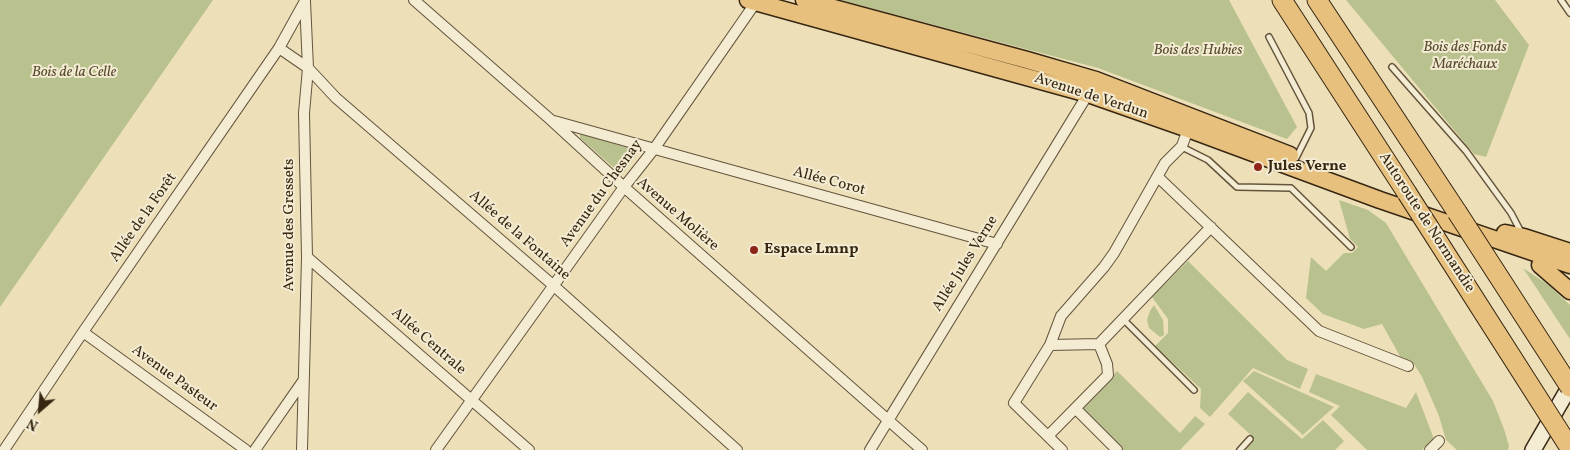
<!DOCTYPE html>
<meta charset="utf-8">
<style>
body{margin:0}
#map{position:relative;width:1570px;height:450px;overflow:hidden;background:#ede0b9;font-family:Vollkorn,serif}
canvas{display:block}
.north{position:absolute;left:15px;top:385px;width:50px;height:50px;-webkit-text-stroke:4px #f3ebd2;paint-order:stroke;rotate:207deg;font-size:14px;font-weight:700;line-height:20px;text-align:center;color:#372612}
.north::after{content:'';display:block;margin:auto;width:18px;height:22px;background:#372612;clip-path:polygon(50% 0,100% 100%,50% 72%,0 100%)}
</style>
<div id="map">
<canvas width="1570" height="450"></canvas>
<div class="north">N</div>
</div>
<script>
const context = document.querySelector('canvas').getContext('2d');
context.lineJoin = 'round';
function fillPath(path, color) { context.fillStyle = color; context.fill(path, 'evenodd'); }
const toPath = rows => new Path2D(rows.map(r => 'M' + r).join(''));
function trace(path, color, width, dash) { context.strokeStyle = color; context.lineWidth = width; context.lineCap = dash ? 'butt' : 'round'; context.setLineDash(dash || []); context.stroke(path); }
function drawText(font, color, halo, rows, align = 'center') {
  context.font = font + ' Vollkorn,serif'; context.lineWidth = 4; context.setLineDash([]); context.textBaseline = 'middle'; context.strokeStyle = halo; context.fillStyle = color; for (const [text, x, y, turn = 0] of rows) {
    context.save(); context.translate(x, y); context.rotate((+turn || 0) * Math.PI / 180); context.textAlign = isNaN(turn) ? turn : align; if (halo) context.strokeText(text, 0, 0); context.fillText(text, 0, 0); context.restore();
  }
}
fillPath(toPath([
 [0,0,213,0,0,307],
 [840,0,1229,0,1297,127,1287,139,1098,68],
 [1346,0,1495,0,1529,45,1486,157,1474,154],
 [580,132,631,149,638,153,622,175,580,138],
 [1339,200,1368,210,1386,223,1493,401,1504,429,1509,446,1508,450,1457,450,1446,440,1439,416,1422,377,1414,364,1401,358,1382,324,1364,329,1323,314,1306,298,1311,257,1326,271,1344,253,1352,253,1358,247,1350,239],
 [1188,261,1287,360,1308,369,1300,389,1253,368,1210,417,1200,408,1201,389,1155,346,1168,333,1168,319,1152,297],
 [1523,268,1547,284,1570,305,1570,339],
 [1154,305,1163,320,1164,335,1160,337,1149,328,1147,320,1150,311],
 [1117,371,1180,433,1195,416,1205,424,1180,450,1123,450,1082,408],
 [1254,371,1303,393,1334,407,1303,435,1243,381],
 [1316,374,1406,408,1416,392,1434,439,1422,450,1367,450,1331,415,1340,406,1309,392],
 [1248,392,1302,439,1323,420,1344,441,1335,450,1246,450,1255,439,1228,414]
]), '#b9c28f');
const lane = toPath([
 [1561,0,1570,13],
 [1269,37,1309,113,1311,128,1296,158],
 [1392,67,1466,151,1511,213,1521,232],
 [1182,147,1208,160,1237,187,1291,188,1351,247],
 [1123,319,1194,390],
 [1240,450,1250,439]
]);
const street = toPath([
 [414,0,551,120,624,187,922,450],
 [279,48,308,68,336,98,554,286,737,450],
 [554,121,997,244],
 [1158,177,1319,331,1408,366],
 [307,257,529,450],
 [83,332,246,450],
 [1050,345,1099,344],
 [1076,409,1117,450],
 [1048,436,1108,375,1107,364,1099,344,1211,227],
 [4,450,83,332,279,48,305,1],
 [255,450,303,381],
 [302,450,307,257,304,113,308,68,305,1],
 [436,450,624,187,654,149,756,2],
 [870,450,1088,94],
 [1062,450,1014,403,1050,345,1061,316,1104,267,1114,253,1165,163,1182,146,1188,129],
 [1430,450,1439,441]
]);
const secondary = toPath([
 [1533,450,1570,386]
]);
const primary = toPath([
 [748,0,1088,94,1188,129,1380,200,1570,265],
 [804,0,1027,60,1096,80,1290,155],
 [1505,233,1524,237,1570,252],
 [1540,265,1570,291]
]);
const highway = toPath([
 [1282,0,1407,193],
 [1317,0,1457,212]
]);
trace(lane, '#64543c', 8);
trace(street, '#64543c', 12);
trace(secondary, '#372612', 18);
trace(primary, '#372612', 19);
trace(highway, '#372612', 21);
trace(lane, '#f3ebd2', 5);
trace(street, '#f3ebd2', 10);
trace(secondary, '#f3ebd2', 15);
trace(primary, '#e6c07c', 16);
trace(highway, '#e6c07c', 19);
const highwayBridge = toPath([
 [1407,193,1568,445],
 [1457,212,1570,387]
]);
trace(highwayBridge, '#372612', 21, []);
trace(highwayBridge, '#e6c07c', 19);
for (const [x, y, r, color] of [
 [1258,167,5,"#8f2418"],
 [754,250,5,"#8f2418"]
]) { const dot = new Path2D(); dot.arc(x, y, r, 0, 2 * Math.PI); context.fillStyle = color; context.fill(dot); trace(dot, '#f3ebd2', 2); }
drawText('italic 15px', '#584d31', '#f3ebd2', [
 ["Bois des Fonds",1465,48],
 ["Maréchaux",1465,65],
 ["Bois des Hubies",1198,51],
 ["Bois de la Celle",74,73]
]);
drawText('15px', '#372612', '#f3ebd2', [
 ["Avenue de Verdun",1091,97,18],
 ["Allée Corot",829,182,15],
 ["Avenue du Chesnay",602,194,-54],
 ["Avenue Molière",677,215,41],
 ["Allée de la Forêt",144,218,-55],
 ["Autoroute de Normandie",1426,223,57],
 ["Avenue des Gressets",290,225,-90],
 ["Allée de la Fontaine",519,236,41],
 ["Allée Jules Verne",966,264,-58],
 ["Allée Centrale",428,342,41],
 ["Avenue Pasteur",174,379,36]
]);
drawText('bold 15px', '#372612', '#f3ebd2', [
 ["Jules Verne",1268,167],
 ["Espace Lmnp",764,250]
], 'left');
</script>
